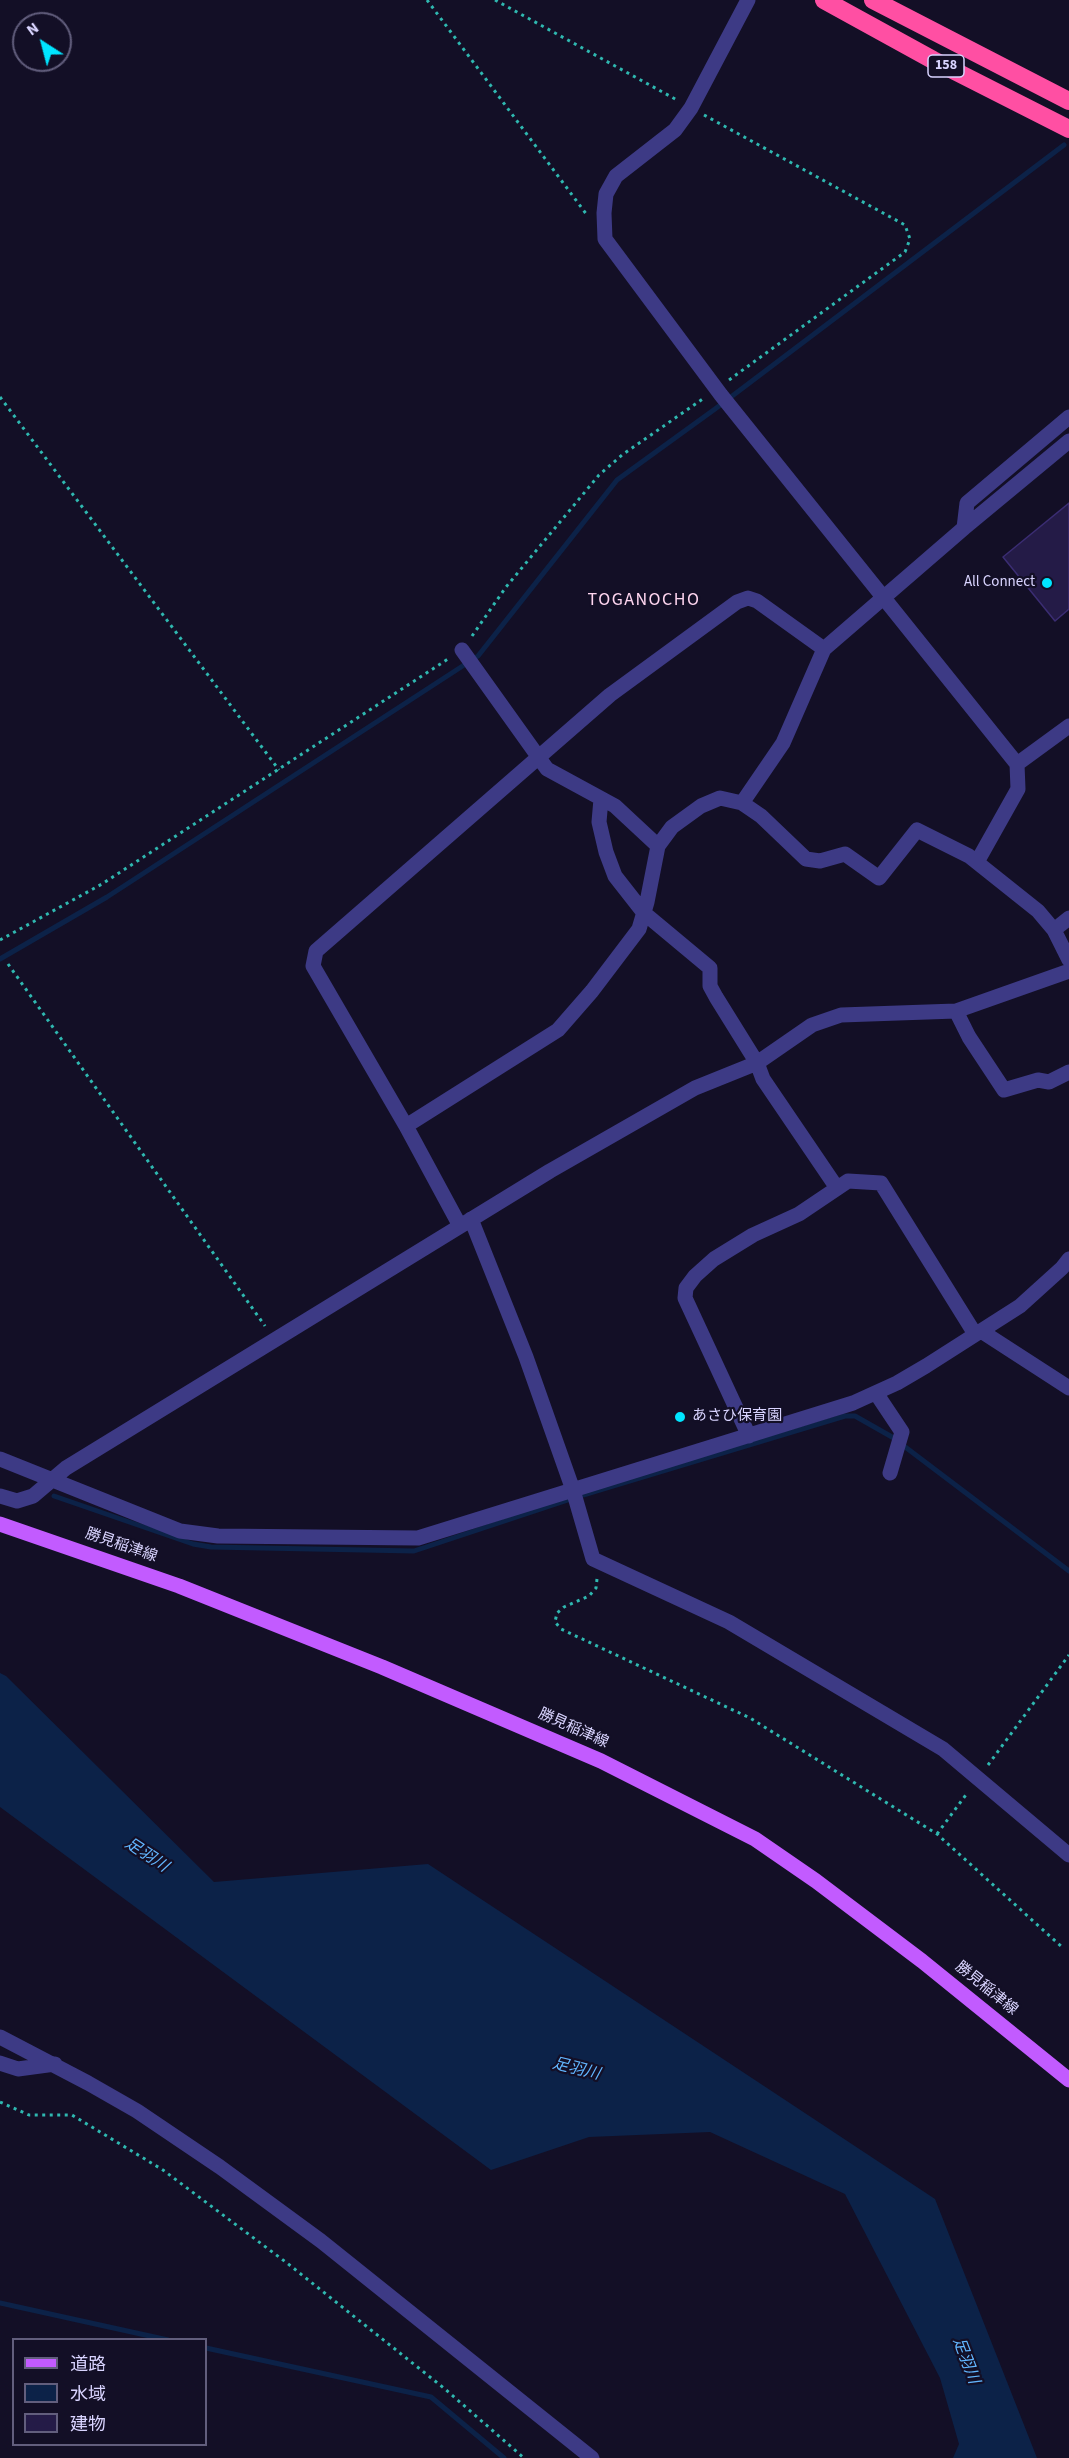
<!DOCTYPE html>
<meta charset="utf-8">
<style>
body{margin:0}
#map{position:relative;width:1069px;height:2458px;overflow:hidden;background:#130f26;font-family:"Source Sans 3","Noto Sans JP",sans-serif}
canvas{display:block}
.legend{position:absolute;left:12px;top:2338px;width:195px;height:108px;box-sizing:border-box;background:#130f26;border:2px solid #625e7d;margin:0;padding:8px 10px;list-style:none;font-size:18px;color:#d9d4ff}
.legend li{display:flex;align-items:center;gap:12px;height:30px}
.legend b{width:30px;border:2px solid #625e7d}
.north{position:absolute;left:12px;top:12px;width:60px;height:60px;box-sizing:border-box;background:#130f26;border:2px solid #625e7d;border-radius:50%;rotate:324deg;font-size:16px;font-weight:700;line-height:24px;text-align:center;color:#d9d4ff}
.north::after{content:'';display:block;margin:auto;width:21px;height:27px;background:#00e5ff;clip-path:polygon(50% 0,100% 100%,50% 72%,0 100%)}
</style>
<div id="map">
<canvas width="1069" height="2458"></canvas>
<ul class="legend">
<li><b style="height:8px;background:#c25bff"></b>道路</li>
<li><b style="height:16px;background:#0c2248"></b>水域</li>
<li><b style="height:16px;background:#241b47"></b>建物</li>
</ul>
<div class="north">N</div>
</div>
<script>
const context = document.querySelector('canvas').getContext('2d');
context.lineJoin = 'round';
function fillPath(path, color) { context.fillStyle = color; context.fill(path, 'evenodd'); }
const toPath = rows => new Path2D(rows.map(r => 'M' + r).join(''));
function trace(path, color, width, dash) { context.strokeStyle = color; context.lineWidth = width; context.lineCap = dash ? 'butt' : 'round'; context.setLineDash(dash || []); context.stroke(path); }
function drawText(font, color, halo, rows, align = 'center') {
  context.font = font + ' "Source Sans 3","Noto Sans JP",sans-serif'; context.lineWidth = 4.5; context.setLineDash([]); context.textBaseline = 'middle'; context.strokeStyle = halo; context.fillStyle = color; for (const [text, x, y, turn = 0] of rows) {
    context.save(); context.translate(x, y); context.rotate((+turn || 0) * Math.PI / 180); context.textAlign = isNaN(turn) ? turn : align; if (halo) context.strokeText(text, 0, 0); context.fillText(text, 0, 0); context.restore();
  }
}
fillPath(toPath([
 [0,1673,6,1676,214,1882,428,1864,935,2199,1037,2458,953,2458,959,2444,940,2378,845,2194,710,2132,589,2137,491,2170,0,1807]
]), '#0c2248');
trace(toPath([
 [0,959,107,897,478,656,617,480,715,409,1064,145],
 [54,1496,193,1544,211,1547,414,1551,583,1495,845,1416,855,1416,892,1437,1069,1571],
 [0,2303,168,2340],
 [206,2348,431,2397,504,2458]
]), '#0c2248', 5);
const building = toPath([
 [1069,503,1069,609,1055,621,1003,557,1069,503]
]);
fillPath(building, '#241b47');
trace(building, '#3b2d73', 1.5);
trace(toPath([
 [427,0,587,215],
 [495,0,677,100],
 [704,115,905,225,910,239,905,252,729,380],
 [0,397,279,770],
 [472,636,506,587,599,475,622,455,704,398],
 [0,940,102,884,448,659],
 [8,964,265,1326],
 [597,1579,596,1588,589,1596,564,1607,557,1613,555,1622,561,1629,750,1718,937,1834,1063,1948],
 [988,1765,1069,1655],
 [937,1834,968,1792],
 [0,2102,29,2115,72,2115,163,2170,287,2263,445,2389,524,2458]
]), '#2fb8b0', 3, [3, 4.5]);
trace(toPath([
 [748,0,691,108,675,130,616,176,606,194,604,213,605,239,721,395,1017,764,1069,726],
 [964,528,1069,441],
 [462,650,547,769,615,806,658,846],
 [601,799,599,822,606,852,615,876,644,913,710,968,710,986,716,997,757,1063,763,1079,837,1188],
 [742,803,783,743,824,649,964,528,967,503,1069,417],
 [977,862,1018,789,1017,764],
 [1054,930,1069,918],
 [956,1011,969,1037,1004,1090,1038,1080,1049,1082,1069,1072],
 [406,1126,558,1030,592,991,639,929,647,902,658,846,672,827,701,806,720,798,742,803,761,816,806,859,820,861,845,854,879,878,917,830,969,856,1038,911,1054,930,1069,960],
 [471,1219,526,1357,573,1490,593,1559,729,1622,943,1749,1069,1855],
 [460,1226,406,1126,313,966,316,951,610,695,737,602,748,598,757,601,824,649],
 [981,1331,1069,1388],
 [876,1393,902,1432,890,1473],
 [749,1436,685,1298,686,1288,695,1276,714,1259,753,1235,799,1214,848,1181,881,1183,975,1334],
 [0,1459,180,1531,218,1536,418,1538,853,1403,897,1383,926,1366,1020,1306,1062,1268,1069,1259],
 [0,1496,17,1501,33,1496,66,1468,550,1171,695,1088,757,1063,812,1025,841,1015,956,1011,1069,971],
 [0,2037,88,2083,137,2111,220,2167,321,2241,592,2458],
 [0,2063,18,2069,55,2064]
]), '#3d3a85', 15);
trace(toPath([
 [0,1524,179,1586,382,1667,601,1761,755,1839,816,1881,922,1961,1069,2080]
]), '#c25bff', 15);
trace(toPath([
 [824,0,933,60,1069,129],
 [873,0,1069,101]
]), '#ff4fa3', 18);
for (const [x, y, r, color] of [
 [1047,583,6,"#00e5ff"],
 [680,1417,6,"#00e5ff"]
]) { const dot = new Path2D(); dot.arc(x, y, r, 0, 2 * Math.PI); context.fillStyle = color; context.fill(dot); trace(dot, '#130f26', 2); }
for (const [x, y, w] of [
 [946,66,36]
]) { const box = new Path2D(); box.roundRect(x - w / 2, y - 11, w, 22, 4.5); context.fillStyle = '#130f26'; context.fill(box); trace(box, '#d9d4ff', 1.5); }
drawText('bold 14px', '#d9d4ff', null, [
 ["158",946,66]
]);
drawText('15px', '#d9d4ff', '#130f26', [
 ["All Connect",1035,583],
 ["あさひ保育園",692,1417,"left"]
], 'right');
drawText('15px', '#d9d4ff', '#130f26', [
 ["勝見稲津線",121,1546,19],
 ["勝見稲津線",573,1729,24],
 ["勝見稲津線",986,1989,39]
]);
drawText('italic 16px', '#62b6ff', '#130f26', [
 ["足羽川",146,1856,33],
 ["足羽川",576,2070,14],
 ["足羽川",965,2361,69]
]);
context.letterSpacing = '1.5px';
drawText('18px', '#ffd6f0', '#130f26', [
 ["TOGANOCHO",644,601]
]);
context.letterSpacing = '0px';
</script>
